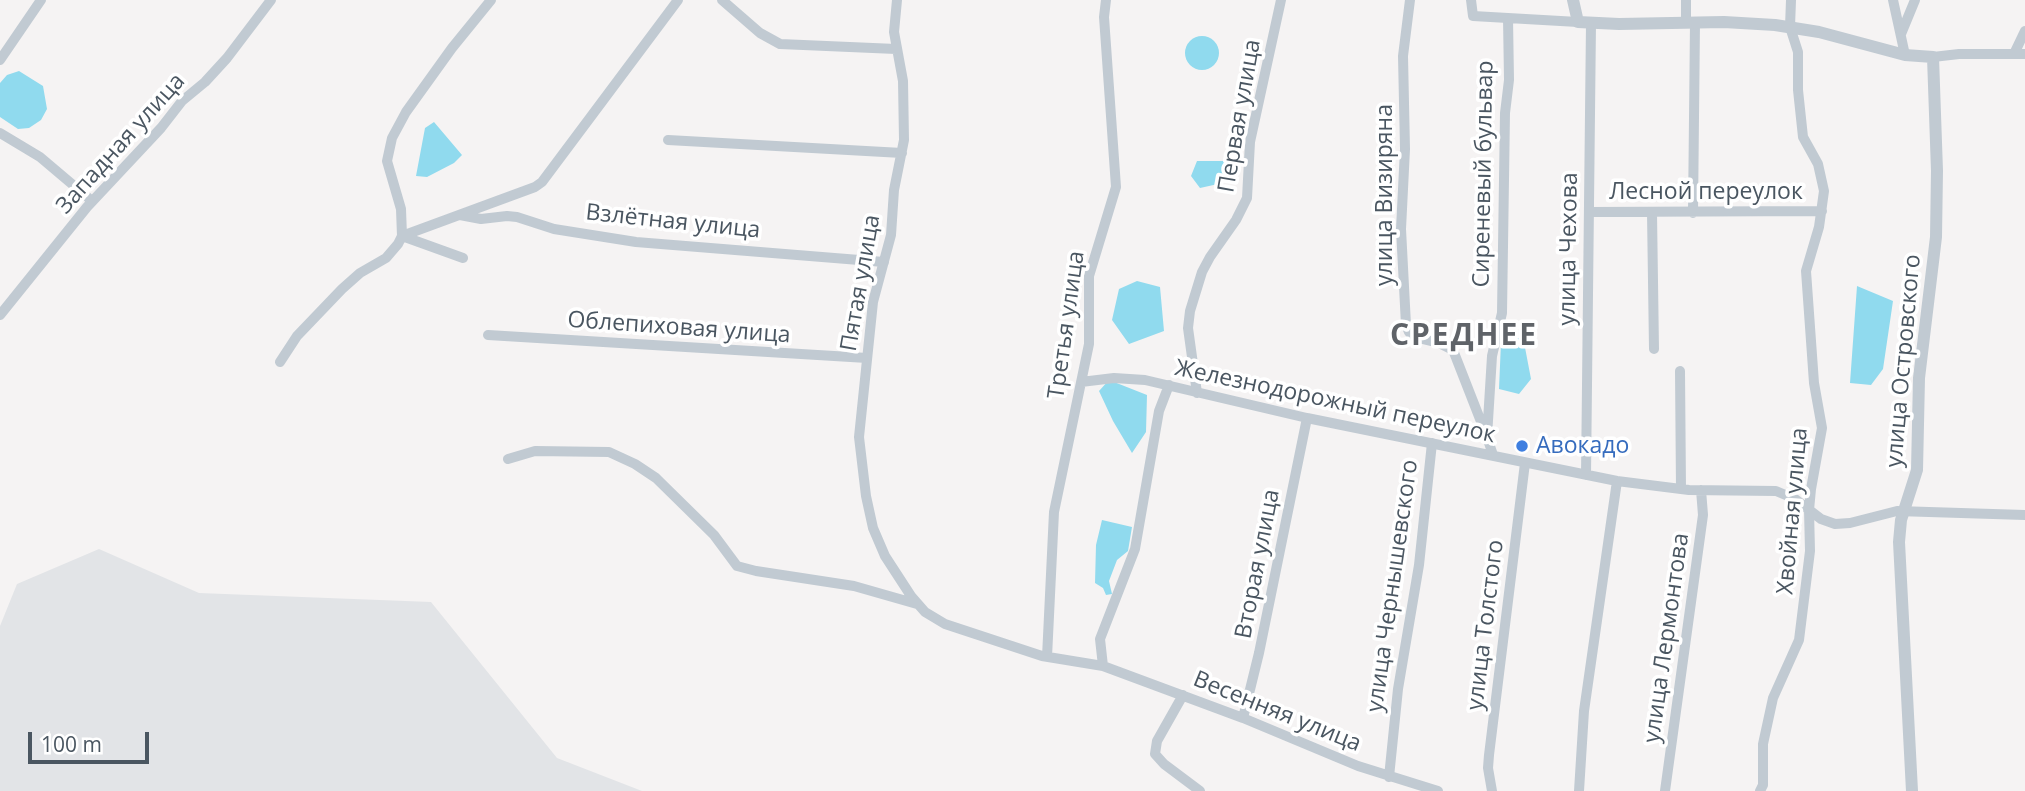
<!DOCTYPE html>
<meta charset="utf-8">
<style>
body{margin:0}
#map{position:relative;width:2025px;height:791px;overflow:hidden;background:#f5f3f3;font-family:"Open Sans",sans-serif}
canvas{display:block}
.scale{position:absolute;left:28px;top:732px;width:121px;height:32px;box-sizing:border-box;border:4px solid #4a5661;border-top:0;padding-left:9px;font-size:21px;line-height:24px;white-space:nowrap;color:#4a5661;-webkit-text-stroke:5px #fff;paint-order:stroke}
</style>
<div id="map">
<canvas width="2025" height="791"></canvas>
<div class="scale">100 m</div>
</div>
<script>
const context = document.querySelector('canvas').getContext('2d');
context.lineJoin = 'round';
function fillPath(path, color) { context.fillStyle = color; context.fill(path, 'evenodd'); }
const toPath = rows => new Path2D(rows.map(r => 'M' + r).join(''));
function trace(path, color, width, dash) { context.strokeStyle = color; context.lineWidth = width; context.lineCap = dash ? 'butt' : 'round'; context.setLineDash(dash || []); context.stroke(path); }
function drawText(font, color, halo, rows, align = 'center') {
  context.font = font + ' "Open Sans",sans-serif'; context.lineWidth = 7; context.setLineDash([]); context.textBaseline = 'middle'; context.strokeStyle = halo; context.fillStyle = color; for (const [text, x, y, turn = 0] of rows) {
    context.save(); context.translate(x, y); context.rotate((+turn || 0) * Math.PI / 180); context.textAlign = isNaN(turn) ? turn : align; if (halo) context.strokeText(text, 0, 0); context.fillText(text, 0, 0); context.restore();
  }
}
fillPath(toPath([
 [99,549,199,593,431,602,557,758,642,791,0,791,0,626,17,584]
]), '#e2e4e7');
fillPath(toPath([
 '1185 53a17 17 0 1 1 34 0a17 17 0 1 1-34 0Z',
 [19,71,43,86,47,109,41,120,29,128,18,129,0,117,0,83,7,75],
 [434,122,462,155,454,163,427,177,416,176,425,128],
 [1197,161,1224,161,1228,174,1218,184,1200,188,1191,176],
 [1137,281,1160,287,1164,331,1129,344,1112,320,1119,289],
 [1857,286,1893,301,1883,369,1871,385,1850,383],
 [1523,337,1531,379,1519,394,1499,389,1501,342],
 [1109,380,1147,395,1146,432,1132,453,1113,421,1099,391],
 [1102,520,1132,527,1128,551,1117,560,1109,581,1112,594,1106,595,1103,588,1095,583,1096,545]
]), '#90daee');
trace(toPath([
 [722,0,760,33,780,44,896,49],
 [897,0,894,32,903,81,904,140,894,190,891,235,873,302,859,437,866,496,873,528,885,556,911,596,925,612,945,624,1042,656,1103,666,1243,718,1358,766,1438,791],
 [1410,0,1403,56,1405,149,1401,229,1406,325,1409,332,1414,337,1439,343,1453,350,1487,437],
 [1471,0,1473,16,1578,22],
 [1893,0,1905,55],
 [1686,22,1686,0],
 [1901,34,1915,0],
 [2014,54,2025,31],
 [1933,57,1959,54,2025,54],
 [0,60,41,0],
 [0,133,40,157,92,201],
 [668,140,902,153],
 [1589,212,1822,211],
 [1652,213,1654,349],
 [1693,213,1695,22],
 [460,215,481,219,507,216,517,217,554,229,636,242,884,262],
 [402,236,535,187,542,182,678,0],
 [402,236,463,258],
 [0,315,87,207,161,128,182,101,205,82,227,58,271,0],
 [488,335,867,358],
 [280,362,297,336,342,289,360,273,386,258,398,244,402,236,401,209,387,161,392,138,406,112,452,48,491,0],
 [1680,371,1681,489],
 [1081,382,1114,378,1145,380,1307,418,1617,481,1689,490,1776,491,1795,499,1821,519,1835,524,1850,523,1897,511,2025,515],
 [1197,393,1188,328,1190,311,1202,272,1210,257,1236,220,1247,198,1250,142,1281,0],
 [1493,455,1487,437,1492,356,1502,313,1505,113,1509,80,1508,18],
 [508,459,535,451,609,452,635,464,656,478,714,535,737,566,756,571,854,586,917,604],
 [1586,475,1591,23],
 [1047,657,1054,512,1089,344,1089,276,1116,187,1104,17,1106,0],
 [1103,666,1100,639,1135,549,1159,411,1169,385],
 [1183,695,1157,741,1155,754,1164,764,1200,791],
 [1243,718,1259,653,1307,418],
 [1389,777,1398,689,1419,565,1432,443],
 [1492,791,1488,768,1489,755,1525,463],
 [1579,791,1584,711,1617,481],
 [1665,791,1703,515,1701,490],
 [1760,791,1763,785,1763,744,1773,698,1799,640,1810,551,1809,510,1811,489,1822,428,1814,383,1806,271,1819,227,1824,191,1818,164,1803,137,1798,90,1798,52,1790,27,1791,0]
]), '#c1cad2', 10);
trace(toPath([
 [1573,0,1578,22,1619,24,1724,22,1775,25,1819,32,1905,55,1933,57,1937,171,1936,237,1919,378,1917,470,1901,520,1899,542,1912,791]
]), '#c1cad2', 12);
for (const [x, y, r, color] of [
 [1522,446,7,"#3f7fe0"]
]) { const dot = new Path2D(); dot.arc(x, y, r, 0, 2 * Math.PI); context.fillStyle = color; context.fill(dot); trace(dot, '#fff', 2.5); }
drawText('23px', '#4a5661', '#fff', [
 ["Первая улица",1240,116,-80],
 ["Западная улица",121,144,-48],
 ["Сиреневый бульвар",1484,174,-89],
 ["Лесной переулок",1706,192],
 ["улица Визиряна",1385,195,-90],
 ["Взлётная улица",673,222,6],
 ["улица Чехова",1569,249,-89],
 ["Пятая улица",861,283,-80],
 ["Третья улица",1067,325,-82],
 ["Облепиховая улица",679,328,4],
 ["улица Островского",1904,361,-85],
 ["Железнодорожный переулок",1335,402,12],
 ["Хвойная улица",1793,511,-85],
 ["Вторая улица",1258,564,-79],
 ["улица Чернышевского",1393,586,-82],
 ["улица Толстого",1486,625,-83],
 ["улица Лермонтова",1667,638,-82],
 ["Весенняя улица",1277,712,22]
]);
drawText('23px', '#366cbe', '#fff', [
 ["Авокадо",1536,446]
], 'left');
context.letterSpacing = '2px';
drawText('bold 30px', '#5f6368', '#fff', [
 ["СРЕДНЕЕ",1464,336]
]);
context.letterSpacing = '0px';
</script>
